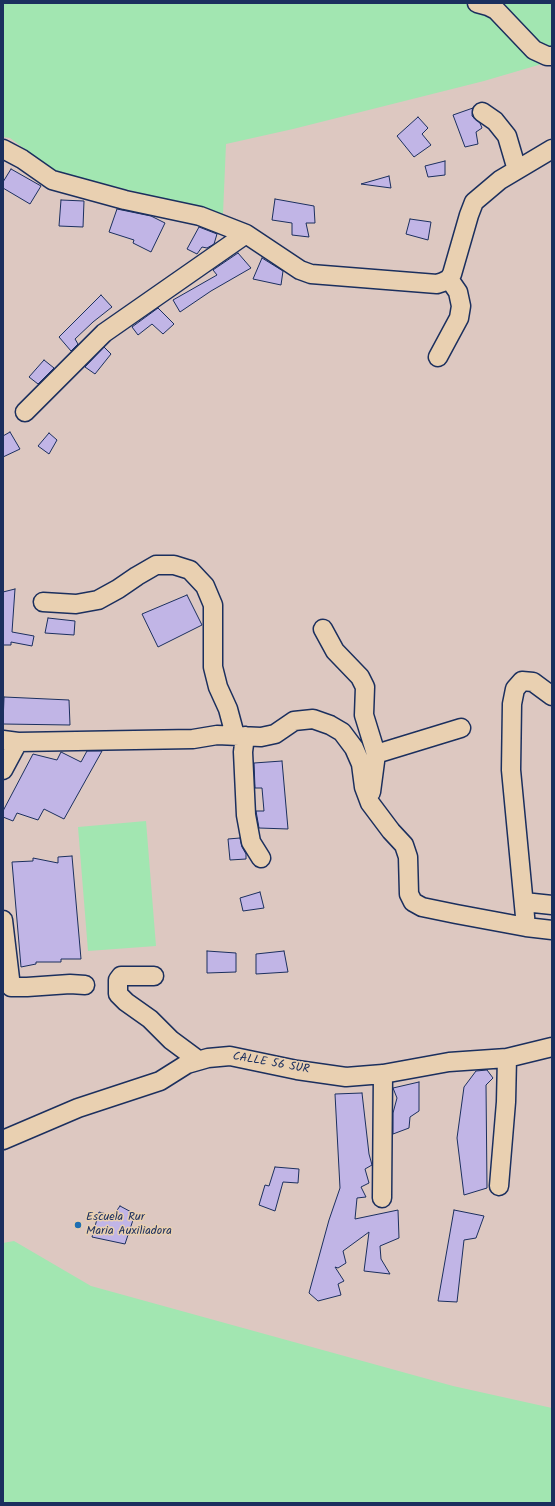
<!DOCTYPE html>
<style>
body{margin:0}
#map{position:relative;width:555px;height:1506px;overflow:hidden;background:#ddc8c1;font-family:Kalam,sans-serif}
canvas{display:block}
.frame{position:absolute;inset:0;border:4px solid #1b2f5e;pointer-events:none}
</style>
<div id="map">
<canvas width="555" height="1506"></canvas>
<div class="frame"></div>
</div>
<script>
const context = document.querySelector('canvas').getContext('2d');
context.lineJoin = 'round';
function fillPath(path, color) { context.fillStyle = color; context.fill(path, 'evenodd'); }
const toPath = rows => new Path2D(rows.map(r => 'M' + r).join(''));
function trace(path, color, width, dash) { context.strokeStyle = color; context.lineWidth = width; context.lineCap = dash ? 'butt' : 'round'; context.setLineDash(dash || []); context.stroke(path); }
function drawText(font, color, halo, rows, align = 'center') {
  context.font = font + ' Kalam,sans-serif'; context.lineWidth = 3; context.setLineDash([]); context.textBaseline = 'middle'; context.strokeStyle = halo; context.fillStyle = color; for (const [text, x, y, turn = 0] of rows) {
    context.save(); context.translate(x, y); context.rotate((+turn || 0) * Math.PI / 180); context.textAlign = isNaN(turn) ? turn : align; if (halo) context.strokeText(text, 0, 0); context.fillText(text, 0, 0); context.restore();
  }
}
fillPath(toPath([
 [3,3,552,3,552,61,484,81,293,129,226,144,223,214,54,171,10,138,3,137],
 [146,821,156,946,88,951,78,827],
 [14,1241,91,1286,453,1386,552,1408,552,1503,3,1503,3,1243]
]), '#a2e6b1');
const building = toPath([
 [473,108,472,116,480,123,482,128,476,132,478,144,465,147,453,115,473,108],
 [418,117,428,128,422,134,431,145,414,157,397,136,418,117],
 [445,161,445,175,428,177,425,166,445,161],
 [11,169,41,186,30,204,3,188,3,182,11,169],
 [389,176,391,188,361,184,389,176],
 [275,199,314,206,315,223,306,223,309,237,292,235,292,223,272,220,275,199],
 [61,200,84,201,83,227,59,226,61,200],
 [117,209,151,216,165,223,151,252,133,243,134,240,109,232,117,209],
 [410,219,431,222,428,240,406,234,410,219],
 [199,227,217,234,214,244,207,248,202,247,197,254,187,249,199,227],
 [238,253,251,268,211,291,180,312,173,300,217,275,213,270,238,253],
 [262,258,283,271,281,285,253,279,262,258],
 [101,295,112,307,93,322,75,339,78,344,71,351,59,337,101,295],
 [158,308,174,324,163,334,152,324,138,335,132,327,158,308],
 [104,347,111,354,95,374,85,367,104,347],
 [44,360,54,368,38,384,29,377,44,360],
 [10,432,20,449,3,457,3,436,10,432],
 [49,433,57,440,49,454,38,446,49,433],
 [15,589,12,632,34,636,32,646,11,642,11,645,3,645,3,592,15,589],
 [187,595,202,625,158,647,142,614,187,595],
 [48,618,75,621,74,635,45,633,48,618],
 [4,697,69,700,70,725,3,724,4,697],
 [87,751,102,751,64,819,44,809,38,820,17,813,13,821,3,817,3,811,33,754,57,760,61,752,81,762,87,751],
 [282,761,288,829,259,828,256,811,264,811,262,788,255,788,254,763,282,761],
 [240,838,242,847,246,854,246,859,230,860,228,839,240,838],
 [72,856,81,959,61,959,61,962,36,962,36,964,21,967,12,862,33,861,33,858,58,863,58,857,72,856],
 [260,892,264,908,243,911,240,898,260,892],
 [207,951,236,953,236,972,207,973,207,951],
 [284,951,288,972,256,974,256,954,284,951],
 [487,1070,493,1078,486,1085,487,1188,464,1195,457,1138,464,1087,476,1071,487,1070],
 [419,1082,419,1111,410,1117,409,1128,393,1134,393,1113,397,1098,393,1088,419,1082],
 [362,1093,369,1154,372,1165,365,1169,369,1183,361,1187,366,1197,357,1198,355,1219,398,1210,399,1238,380,1246,381,1259,390,1274,364,1271,369,1232,343,1251,346,1263,338,1268,335,1267,344,1281,338,1284,341,1295,318,1301,309,1293,329,1220,340,1188,335,1094,362,1093],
 [275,1167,299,1169,298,1183,283,1182,275,1211,259,1205,265,1185,269,1186,275,1167],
 [120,1206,135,1214,125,1244,92,1237,99,1212,113,1216,120,1206],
 [454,1210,484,1216,476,1238,464,1240,457,1302,438,1301,454,1210]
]);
fillPath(building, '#c1b5e6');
trace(building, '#1b2f5e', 1);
const minor = toPath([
 [477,3,488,6,496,10,534,50,547,56,552,56],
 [482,112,495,121,507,136,517,170],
 [3,149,22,159,52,180,125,200,200,216,246,234,300,270,311,274,437,284,443,282,449,279,452,274,469,215,474,202,500,180,552,149],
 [438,357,459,318,461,306,458,292,449,279],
 [25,412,104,333,246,234],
 [43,602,76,604,98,600,118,589,137,576,156,565,174,565,190,570,205,586,213,605,213,667,218,687,228,709,235,735],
 [323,629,335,651,360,677,365,687,364,715,376,754,371,792],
 [245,736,243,752,246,815,251,842,261,858],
 [3,740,18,742,193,739,217,735,261,737,275,734,294,721,313,719,330,725,342,732,354,748,361,764,364,787,370,803,391,831,404,845,408,857,409,894,413,902,422,907,456,914,526,927,552,930],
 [376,754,461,728],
 [3,770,18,742],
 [524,902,552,905],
 [3,920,11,987],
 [526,927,511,770,512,704,515,689,522,681,533,682,552,696],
 [154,976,121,976,118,980,118,994,126,1002,150,1019,171,1040,198,1060],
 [3,977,11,987,27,987,70,984,85,985],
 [3,1140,78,1108,160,1081,187,1064,208,1058,230,1056,297,1070,346,1077,383,1074,449,1062,507,1058,552,1047],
 [499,1186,506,1102,507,1058],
 [382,1198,383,1074]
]);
trace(minor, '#1b2f5e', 21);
trace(minor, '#e9d0b1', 18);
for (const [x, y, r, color] of [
 [78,1225,4,"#1f6fb2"]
]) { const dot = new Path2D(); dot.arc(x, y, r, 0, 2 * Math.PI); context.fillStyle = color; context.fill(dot); trace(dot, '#e9d0b1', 1.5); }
drawText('12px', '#1b2f5e', '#e9d0b1', [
 ["CALLE 56 SUR",271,1064,10]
]);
drawText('12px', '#1b2f5e', '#e9d0b1', [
 ["Escuela Rur",86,1218],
 ["Maria Auxiliadora",86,1232]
], 'left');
</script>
